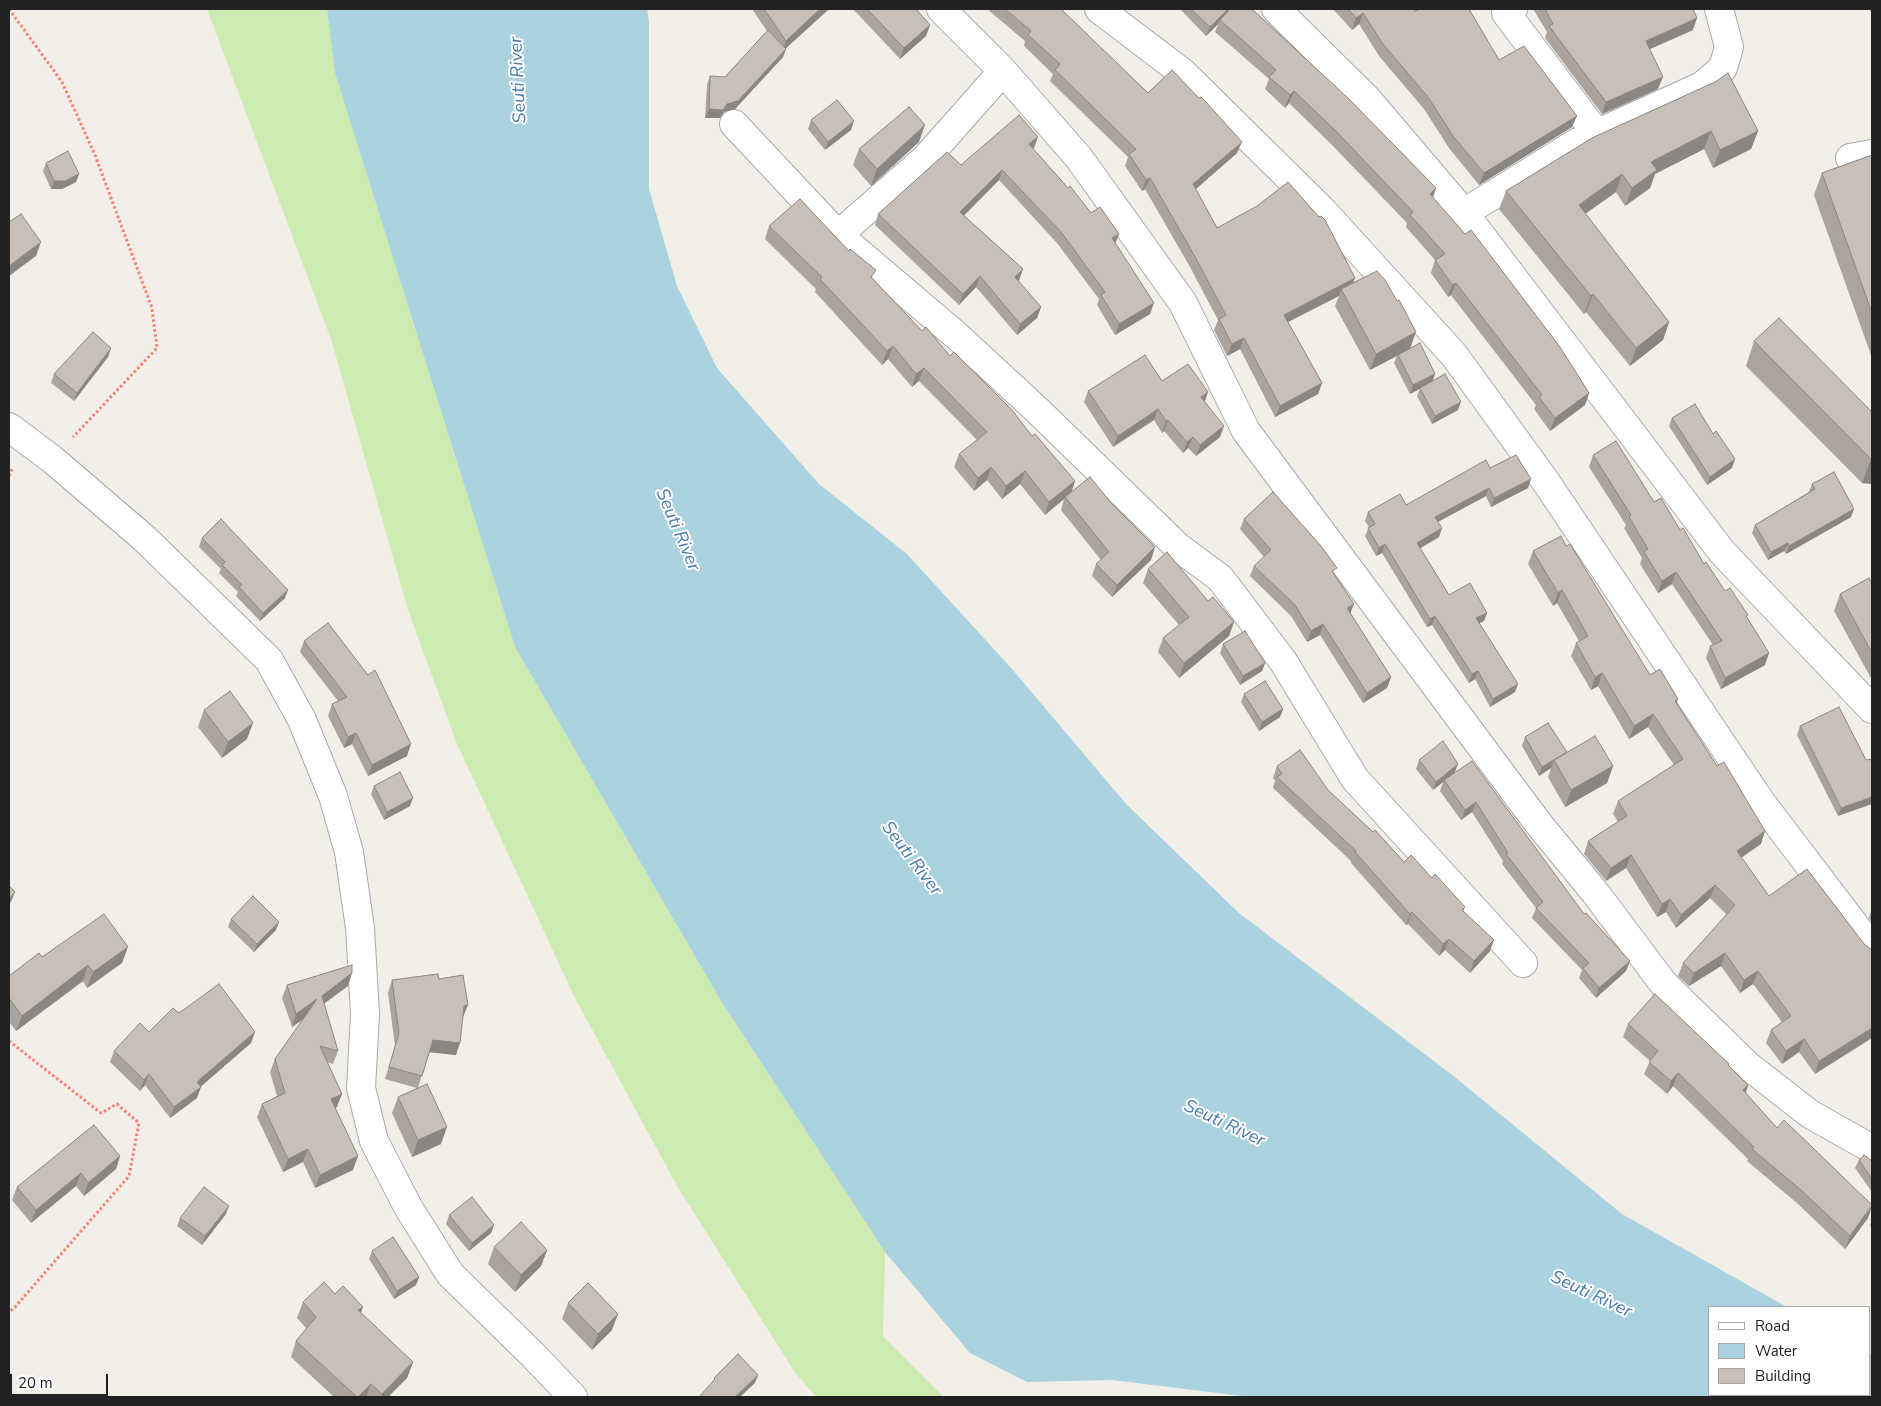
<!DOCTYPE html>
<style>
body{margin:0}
#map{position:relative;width:1881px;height:1406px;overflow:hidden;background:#f2efe9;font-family:"Nunito Sans",sans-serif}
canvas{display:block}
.frame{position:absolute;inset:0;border:10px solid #222;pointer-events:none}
.legend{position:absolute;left:1708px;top:1306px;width:162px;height:90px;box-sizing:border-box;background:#fff;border:1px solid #a7a7a7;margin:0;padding:6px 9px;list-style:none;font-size:15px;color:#222}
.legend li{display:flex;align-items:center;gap:10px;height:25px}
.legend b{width:25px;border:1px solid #a7a7a7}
.scale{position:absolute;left:10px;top:1374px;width:98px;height:22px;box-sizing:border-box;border:2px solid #222;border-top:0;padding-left:6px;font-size:15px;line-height:18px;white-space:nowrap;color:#222;-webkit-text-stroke:4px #fff;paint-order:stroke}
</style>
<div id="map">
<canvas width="1881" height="1406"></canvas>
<div class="frame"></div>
<ul class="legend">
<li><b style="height:6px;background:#fff"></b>Road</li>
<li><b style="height:14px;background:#aad3df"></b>Water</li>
<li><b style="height:14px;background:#c7bfb8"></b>Building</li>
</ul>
<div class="scale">20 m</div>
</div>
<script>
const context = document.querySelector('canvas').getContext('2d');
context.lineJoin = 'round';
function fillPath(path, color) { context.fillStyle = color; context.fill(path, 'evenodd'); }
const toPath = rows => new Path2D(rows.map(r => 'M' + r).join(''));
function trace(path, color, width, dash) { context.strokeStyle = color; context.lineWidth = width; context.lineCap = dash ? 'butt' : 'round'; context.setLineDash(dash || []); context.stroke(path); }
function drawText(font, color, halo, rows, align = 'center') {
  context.font = font + ' "Nunito Sans",sans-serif'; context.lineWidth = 4; context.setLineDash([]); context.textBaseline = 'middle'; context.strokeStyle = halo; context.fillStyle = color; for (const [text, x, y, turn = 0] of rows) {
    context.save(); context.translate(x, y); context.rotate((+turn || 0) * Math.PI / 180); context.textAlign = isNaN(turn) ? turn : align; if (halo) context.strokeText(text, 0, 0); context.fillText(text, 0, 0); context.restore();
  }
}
fillPath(toPath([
 [207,9,327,9,335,73,515,647,721,1001,885,1252,883,1336,944,1397,816,1397,794,1371,677,1186,575,998,457,744,408,610,331,339]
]), '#cdebb0');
fillPath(toPath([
 [327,9,647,9,649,21,649,189,677,286,717,368,819,484,907,554,1012,669,1127,805,1239,913,1451,1074,1622,1214,1787,1307,1710,1307,1710,1395,1870,1395,1870,1354,1872,1355,1872,1397,1250,1397,1112,1380,1027,1382,970,1353,885,1252,721,1001,515,647,335,73]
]), '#aad3df');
const minor = toPath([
 [941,9,1003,71,1079,158,1183,303,1246,431,1538,823,1597,895,1663,983,1747,1065,1810,1114,1872,1149],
 [1099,9,1183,73,1323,211,1454,355,1546,482,1761,802,1872,948],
 [1276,9,1368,100,1464,213,1722,552,1872,709],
 [1513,9,1506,13,1597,134],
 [734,124,838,235,957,336,1036,409,1178,547,1220,578,1283,661,1355,779,1523,963],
 [1850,158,1872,154],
 [1464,213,1578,142,1702,86,1723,68,1729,47,1719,9],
 [838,235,926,158,1003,71],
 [9,427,53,460,145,539,269,660,302,720,333,796,349,852,360,928,365,1014,361,1088,374,1141,408,1207,450,1274,533,1355,573,1397]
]);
trace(minor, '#a9a9a9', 30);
trace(toPath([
 [9,9,62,82,95,155,152,308,157,348,73,437],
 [9,476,13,467],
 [9,1041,101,1113,117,1104,139,1123,129,1176,15,1307,9,1312]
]), '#fa8072', 3, [2.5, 2.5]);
trace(minor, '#fff', 28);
fillPath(toPath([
 [752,9,829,9,785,48,783,57,735,109,724,112,720,118,705,118,707,85,710,76,725,77,767,31],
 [853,9,916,9,930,25,926,36,900,59],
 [987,9,1061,9,1148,93,1237,153,1196,189,1217,228,1354,283,1411,348,1435,374,1433,381,1458,410,1432,424,1417,396,1420,389,1410,394,1394,363,1397,356,1370,370,1335,306,1339,296,1288,322,1322,383,1318,394,1275,417,1240,349,1227,356,1214,330,1218,320,1190,267,1145,189,1142,191,1125,166,1128,157,1050,81,1053,74,1024,46,1025,41],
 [1180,9,1229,9,1228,11,1433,198,1589,393,1585,405,1550,431,1534,409,1536,405,1451,295,1448,297,1431,273,1435,260,1406,227,1407,223,1331,144,1289,103,1285,108,1265,89,1269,79,1215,32,1218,24,1206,36],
 [1333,9,1414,9,1415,11,1499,60,1572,127,1479,185,1449,148,1424,109,1379,56,1359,24,1352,30],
 [1533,9,1693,9,1693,30,1650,49,1658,89,1602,114,1545,38,1547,32],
 [1870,9,1872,9,1872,18],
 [1715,82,1758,131,1751,149,1713,168,1704,149,1655,174,1650,188,1625,206,1616,192,1585,214,1669,322,1663,340,1630,366,1586,312,1584,314,1499,209,1506,191],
 [811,120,851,130,825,150,808,129],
 [919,142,871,186,853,165,859,149],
 [1034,148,1033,149,1091,213,1119,234,1115,243,1150,314,1115,335,1097,305,1099,299,1057,243,999,180,964,216,1023,269,1019,280,1018,281,1041,307,1037,318,1017,335,976,287,959,305,875,225,878,214,961,165],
 [1872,155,1872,358,1814,195,1822,173],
 [46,163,79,174,76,182,62,189,51,189,43,171],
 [769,226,873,279,922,331,950,356,1032,436,1075,481,1071,492,1151,560,1112,597,1092,576,1096,564,1101,560,1061,510,1064,499,1045,515,1020,484,1002,499,987,480,974,491,954,467,959,454,977,440,919,381,912,387,888,359,882,365,815,292,816,289,765,239],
 [1754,341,1872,412,1872,484,1862,483,1746,366],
 [111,348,108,357,74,401,51,383,54,374],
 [1162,381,1208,392,1204,402,1220,437,1196,456,1188,448,1183,453,1164,431,1162,433,1154,420,1113,447,1084,402,1088,391],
 [1672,418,1732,468,1707,485,1669,426],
 [1593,455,1654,502,1680,530,1704,564,1725,591,1747,617,1765,665,1721,689,1706,658,1710,646,1713,645,1672,584,1658,593,1640,564,1642,558,1624,528,1626,525,1589,467],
 [1490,468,1528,488,1491,507,1486,496,1438,522,1439,537,1420,548,1449,595,1487,613,1484,621,1479,623,1515,692,1490,707,1475,679,1469,683,1432,625,1427,627,1382,553,1376,556,1365,536,1369,527,1365,521,1368,512,1406,505],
 [1812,484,1851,517,1786,554,1784,551,1768,560,1752,533,1755,525,1809,492],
 [1244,519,1334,574,1350,613,1391,677,1387,688,1363,703,1320,635,1307,642,1291,616,1250,576,1254,566,1264,557,1240,529],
 [202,538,285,598,260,621,236,596,238,592,219,573,221,569,199,547],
 [1566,546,1650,675,1678,699,1677,704,1761,844,1741,858,1769,896,1865,945,1815,1074,1799,1052,1782,1064,1766,1043,1771,1030,1782,1022,1753,984,1740,993,1721,966,1689,986,1678,976,1683,963,1727,915,1710,898,1676,928,1666,912,1657,917,1626,868,1606,881,1584,854,1588,841,1618,822,1613,814,1618,801,1674,765,1648,727,1629,739,1598,686,1591,690,1571,656,1576,643,1579,641,1557,603,1553,606,1528,564,1533,551],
 [1148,569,1208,601,1234,622,1229,636,1179,678,1158,652,1163,638,1179,625,1143,583],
 [1872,584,1872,680,1834,611,1840,594],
 [304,641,407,756,368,776,352,744,344,748,328,716,332,704,338,701,300,652],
 [1223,644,1265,663,1262,671,1240,685,1220,653],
 [1244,694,1283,709,1280,717,1259,731,1241,702],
 [204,710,247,739,222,758,198,727],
 [1800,726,1866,760,1838,816,1797,735],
 [1525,737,1567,752,1566,753,1613,766,1607,783,1565,807,1548,777,1551,768,1539,776,1522,746],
 [1419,760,1455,772,1626,971,1596,998,1579,978,1582,970,1532,918,1536,908,1502,864,1503,861,1472,812,1461,820,1440,791,1443,782,1433,790,1416,769],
 [1277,766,1328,790,1404,862,1432,878,1465,907,1463,912,1490,951,1470,973,1445,950,1439,956,1408,924,1406,925,1351,863,1351,861,1273,788,1275,781,1273,778],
 [374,786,410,806,384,820,371,794],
 [1872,907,1872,923,1869,918],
 [231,919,276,930,254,952,228,927],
 [42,957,122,963,87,988,83,981,16,1031,9,1022,9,976],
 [439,979,463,1017,456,1055,429,1052,418,1088,441,1144,412,1157,392,1113,398,1097,417,1088,385,1079,395,1046,388,993,392,980],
 [287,985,348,986,324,1003,338,1051,333,1064,327,1062,337,1107,335,1108,353,1170,315,1188,303,1162,283,1172,257,1117,262,1104,277,1096,270,1072,275,1059,304,1019,292,1027,282,998],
 [179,1013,255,1032,251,1043,200,1087,197,1098,170,1118,145,1085,140,1091,110,1062,114,1051,149,1032],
 [1628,1024,1729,1066,1748,1085,1746,1093,1777,1128,1868,1218,1845,1249,1798,1204,1747,1161,1748,1159,1673,1086,1667,1094,1644,1074,1650,1061,1623,1037],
 [120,1156,116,1169,84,1196,76,1186,31,1223,12,1200,17,1187],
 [1859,1160,1872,1161,1872,1192,1855,1168],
 [226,1214,202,1245,177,1226,180,1218],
 [449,1215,494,1225,491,1233,469,1251,446,1224],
 [1872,1219,1872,1228,1870,1226],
 [494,1247,547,1250,541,1266,515,1292,488,1264],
 [372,1251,419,1277,416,1285,394,1299,369,1259],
 [335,1294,360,1313,413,1362,407,1378,388,1397,334,1397,291,1357,296,1341,307,1329,297,1318,303,1302],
 [568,1303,612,1330,592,1350,562,1319]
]), '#aba49e');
fillPath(toPath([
 [820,9,829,9,782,52,786,41],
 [1228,9,1229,9,1227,16,1220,20,1218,24,1206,36,1210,27],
 [1363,13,1359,24,1352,30,1356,18],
 [1697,18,1693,30,1641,53,1646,41],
 [930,25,926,36,900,59,904,48],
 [786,49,783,57,735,109,724,112,720,118,705,118,709,109,727,104],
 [1663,77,1658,89,1602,114,1606,102],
 [1294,91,1289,103,1285,108,1290,95],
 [1577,116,1572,127,1479,185,1484,173],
 [854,121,851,130,825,150,828,142],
 [925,125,919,142,871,186,877,169],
 [1711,131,1704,149,1655,174,1650,188,1625,206,1632,188,1651,162],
 [1758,131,1751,149,1713,168,1720,150],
 [1038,137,1034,148,1025,155,1029,144],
 [1242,142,1237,153,1189,195,1193,184],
 [1002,170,999,180,956,223,960,212],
 [79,174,76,182,62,189,51,189,54,181],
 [1622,174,1616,192,1572,223,1579,205],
 [1150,178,1145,189,1142,191,1146,180],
 [1436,188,1432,201,1430,194],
 [1119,234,1115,244,1112,238],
 [41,242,36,256,9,276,9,266],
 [1023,269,1019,280,1011,288,1015,277],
 [980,276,976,287,959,305,963,294],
 [1355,278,1351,289,1341,289,1339,296,1280,326,1284,315],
 [1456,283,1451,295,1448,297,1452,285],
 [1593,294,1586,312,1584,314,1591,296],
 [1154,303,1150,314,1115,335,1119,324],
 [1041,307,1037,318,1017,335,1020,324],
 [1669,322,1663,340,1630,366,1636,348],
 [1416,332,1410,349,1370,370,1376,354],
 [1244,338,1240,349,1227,356,1232,344],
 [893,346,888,359,882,365,887,351],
 [111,348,108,357,74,401,77,393],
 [924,368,919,381,912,387,916,374],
 [1435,374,1432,382,1410,394,1413,385],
 [1322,383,1318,394,1275,417,1280,406],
 [1208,392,1204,404,1201,397],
 [1589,393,1585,405,1550,431,1555,418],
 [1461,402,1458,410,1432,424,1435,416],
 [1158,409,1154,420,1113,447,1118,436],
 [1168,420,1164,431,1162,433,1166,421],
 [1224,426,1220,437,1196,456,1200,445],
 [1193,437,1188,448,1183,453,1187,442],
 [1735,459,1732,468,1707,485,1710,477],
 [1871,459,1872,459,1872,484,1862,483],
 [991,467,987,480,974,491,978,478],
 [1025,471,1020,484,1002,499,1006,486],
 [1531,479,1528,488,1491,507,1494,498],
 [1075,481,1071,494,1065,497,1064,499,1045,515,1049,502],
 [1489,488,1486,496,1432,525,1435,517],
 [1854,509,1851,517,1786,554,1789,546],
 [1442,528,1439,537,1414,552,1417,543],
 [1788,543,1784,551,1768,560,1771,552],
 [1385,544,1382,553,1376,556,1379,548],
 [1155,547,1151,560,1112,597,1117,585],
 [1676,572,1672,584,1658,593,1662,581],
 [288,590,285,598,260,621,263,613],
 [1562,590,1557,603,1553,606,1558,593],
 [1354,604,1350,614,1347,608],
 [1487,613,1484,621,1473,626,1476,618],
 [1435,616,1432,625,1427,627,1430,619],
 [1234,622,1229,636,1179,678,1184,663],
 [1323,624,1320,635,1307,642,1311,631],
 [1769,653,1765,665,1721,689,1725,678],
 [1265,663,1262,671,1240,685,1243,676],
 [1478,671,1475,679,1469,683,1472,674],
 [1602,673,1598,686,1591,690,1595,677],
 [1391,677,1387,688,1363,703,1367,693],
 [1518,684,1515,692,1490,707,1493,699],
 [1283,709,1280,717,1259,731,1262,722],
 [1653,714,1648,727,1629,739,1634,726],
 [253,723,247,739,222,758,228,742],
 [356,733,352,744,344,748,348,737],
 [411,744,407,756,368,776,372,765],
 [1567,752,1564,760,1554,760,1551,768,1539,776,1542,767],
 [1458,764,1455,772,1444,780,1443,782,1433,790,1436,782],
 [1613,766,1607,783,1565,807,1571,790],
 [1872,797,1872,804,1838,816,1841,808],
 [413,798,410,806,384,820,387,812],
 [1476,802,1472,812,1461,820,1465,810],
 [1765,831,1761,844,1732,864,1737,851],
 [1631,855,1626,868,1606,881,1611,868],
 [1715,885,1710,898,1676,928,1681,915],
 [15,892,10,904,9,906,9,899],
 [1670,899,1666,912,1657,917,1662,904],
 [1412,912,1408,924,1406,925,1410,914],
 [279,922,276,930,254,952,257,944],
 [1449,939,1445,950,1439,956,1443,944],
 [1494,940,1490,951,1470,973,1474,961],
 [128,947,122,963,87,988,93,972],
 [1725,953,1721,966,1689,986,1694,973],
 [1630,961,1626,971,1596,998,1599,988],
 [88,965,83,981,16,1031,22,1016],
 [1758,971,1753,984,1740,993,1744,980],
 [352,973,348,986,317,1009,322,996],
 [317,999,313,1012,292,1027,296,1014],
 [468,1005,463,1017,459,1019,464,1006],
 [1872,1028,1872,1038,1815,1074,1819,1061],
 [255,1032,251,1043,198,1089,201,1087,197,1098,170,1118,174,1107,197,1082],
 [1804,1039,1799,1052,1782,1064,1786,1051],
 [433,1040,460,1043,456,1055,428,1052],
 [1678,1073,1673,1086,1667,1094,1671,1081],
 [149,1074,145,1085,140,1091,144,1080],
 [1748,1085,1744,1098,1743,1090],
 [342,1094,337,1107,326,1112,331,1099],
 [447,1127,441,1144,412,1157,418,1140],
 [308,1149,303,1162,283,1172,288,1159],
 [120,1156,116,1169,84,1196,88,1183],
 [358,1156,353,1170,315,1188,320,1175],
 [81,1173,76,1186,31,1223,36,1210],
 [229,1206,226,1214,202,1245,205,1236],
 [1872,1206,1868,1218,1845,1249,1850,1236],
 [494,1225,491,1233,469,1251,472,1243],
 [547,1250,541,1266,515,1292,521,1275],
 [419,1277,416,1285,394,1299,397,1291],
 [363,1307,357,1323,358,1310],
 [618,1314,612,1330,592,1350,598,1334],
 [413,1362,407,1378,388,1397,381,1397,382,1394],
 [758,1375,755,1383,740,1397,735,1397],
 [371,1384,366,1397,358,1397]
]), '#8b8681');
const building = toPath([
 [764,9,820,9,786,41,764,9],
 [867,9,916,9,930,25,904,48,867,9],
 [1005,9,1061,9,1148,93,1172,70,1199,98,1201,97,1205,101,1242,142,1193,184,1217,228,1257,206,1288,182,1319,217,1321,216,1325,220,1355,278,1284,315,1322,383,1280,406,1244,338,1232,344,1219,319,1226,315,1194,255,1150,178,1146,180,1129,154,1136,149,1055,70,1060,64,1028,35,1031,31,1005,9],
 [1191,9,1228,9,1210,27,1191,9],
 [1230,9,1252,9,1349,99,1436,188,1430,194,1465,234,1471,230,1560,347,1589,393,1555,418,1539,397,1542,395,1456,283,1452,285,1435,260,1445,254,1410,215,1413,212,1336,131,1294,91,1290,95,1269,77,1276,70,1220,20,1230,9],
 [1348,9,1414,9,1415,11,1420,9,1469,9,1499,60,1524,46,1577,116,1484,173,1453,136,1428,97,1383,44,1363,13,1356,18,1348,9],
 [1545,9,1693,9,1697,18,1646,41,1663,77,1606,102,1549,26,1553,24,1545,9],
 [768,30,786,49,738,101,727,104,723,110,709,109,710,76,725,77,768,30],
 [1728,73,1758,131,1720,150,1711,131,1651,162,1657,170,1632,188,1622,174,1579,205,1669,322,1636,348,1593,294,1591,296,1506,191,1592,138,1715,82,1728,73],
 [837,100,854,121,828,142,811,120,837,100],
 [909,107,925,125,877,169,859,149,909,107],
 [1019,115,1038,137,1029,144,1068,188,1070,186,1091,213,1100,207,1119,234,1112,238,1154,303,1119,324,1101,295,1105,292,1061,232,1002,170,960,212,1023,269,1015,277,1041,307,1020,324,980,276,963,294,878,214,947,152,961,165,1019,115],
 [68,151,79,174,65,181,54,181,46,163,68,151],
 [1872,155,1872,313,1822,173,1872,155],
 [800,199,849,251,850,249,876,270,871,277,922,331,926,327,950,356,954,352,1012,410,1032,436,1035,434,1075,481,1049,502,1025,471,1006,486,991,467,978,478,959,454,987,432,924,368,916,374,893,346,887,351,820,279,822,277,769,226,800,199],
 [21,214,41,242,9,266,9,222,21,214],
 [1377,271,1385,280,1397,301,1399,300,1416,332,1376,354,1341,289,1377,271],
 [1779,318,1872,412,1872,459,1871,459,1754,341,1779,318],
 [93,332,111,348,77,393,54,374,93,332],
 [1420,343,1435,374,1413,385,1398,355,1420,343],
 [1145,355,1162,381,1188,364,1208,392,1201,397,1224,426,1200,445,1193,437,1187,442,1168,420,1166,421,1158,409,1118,436,1088,391,1145,355],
 [1445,374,1461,402,1435,416,1420,388,1445,374],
 [1695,404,1713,434,1716,431,1735,459,1710,477,1672,418,1695,404],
 [1616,441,1654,502,1661,498,1680,530,1683,528,1704,564,1706,562,1725,591,1730,588,1748,615,1746,616,1769,653,1725,678,1710,646,1722,641,1676,572,1662,581,1644,552,1648,549,1629,517,1631,515,1593,455,1616,441],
 [1516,455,1531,479,1494,498,1489,488,1435,517,1442,528,1417,543,1449,595,1470,583,1487,613,1476,618,1518,684,1493,699,1478,671,1472,674,1435,616,1430,619,1385,544,1379,548,1368,528,1375,524,1368,512,1400,494,1406,505,1486,460,1490,468,1516,455],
 [1834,472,1854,509,1789,546,1788,543,1771,552,1755,525,1815,489,1812,484,1834,472],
 [1090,477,1112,504,1155,547,1117,585,1096,564,1109,552,1065,497,1090,477],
 [1273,492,1321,546,1337,568,1332,571,1354,604,1347,608,1391,677,1367,693,1323,624,1311,631,1295,605,1254,566,1271,550,1244,519,1273,492],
 [221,519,288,590,263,613,239,587,242,585,222,565,225,562,202,538,221,519],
 [1561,536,1566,546,1570,544,1650,675,1660,669,1678,699,1675,701,1717,766,1724,762,1765,831,1737,851,1769,896,1807,869,1865,945,1872,950,1872,1028,1819,1061,1804,1039,1786,1051,1771,1030,1791,1016,1758,971,1744,980,1725,953,1694,973,1683,963,1735,905,1715,885,1681,915,1670,899,1662,904,1631,855,1611,868,1588,841,1627,816,1618,801,1683,759,1653,714,1634,726,1602,673,1595,677,1576,643,1588,636,1562,590,1558,593,1533,551,1561,536],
 [1167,552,1208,601,1213,597,1234,622,1184,663,1163,638,1189,617,1148,569,1167,552],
 [1869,578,1872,584,1872,653,1840,594,1869,578],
 [328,623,368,675,375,670,411,744,372,765,356,733,348,737,332,704,347,697,304,641,328,623],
 [1245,631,1265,663,1243,676,1223,644,1245,631],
 [1265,681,1283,709,1262,722,1244,694,1265,681],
 [230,691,253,723,228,742,204,710,230,691],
 [1839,707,1866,760,1872,759,1872,797,1841,808,1800,726,1839,707],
 [1548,723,1567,752,1542,767,1525,737,1548,723],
 [1595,736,1613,766,1571,790,1554,760,1595,736],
 [1443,741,1458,764,1436,782,1419,760,1443,741],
 [1300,750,1328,790,1373,832,1375,830,1404,862,1411,855,1432,878,1435,874,1465,907,1462,910,1494,940,1474,961,1449,939,1443,944,1412,912,1410,914,1355,852,1356,851,1277,777,1282,774,1277,766,1300,750],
 [1472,761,1584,914,1586,913,1630,961,1599,988,1583,968,1589,963,1536,908,1543,902,1506,854,1508,853,1476,802,1465,810,1444,780,1472,761],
 [400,772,413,798,387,812,374,786,400,772],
 [9,886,15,892,9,899,9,886],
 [253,896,279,922,257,944,231,919,253,896],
 [104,914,128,947,93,972,88,965,22,1016,9,998,9,976,39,953,42,957,104,914],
 [352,965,352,973,322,996,338,1051,320,1046,342,1094,331,1099,358,1156,320,1175,308,1149,288,1159,262,1104,285,1093,275,1059,317,999,296,1014,287,985,352,965],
 [438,974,439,979,463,975,468,1005,464,1006,460,1043,433,1040,422,1076,389,1067,399,1033,392,980,438,974],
 [219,984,255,1032,197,1082,201,1087,174,1107,149,1074,144,1080,114,1051,140,1023,149,1032,173,1008,179,1013,219,984],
 [1655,994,1729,1064,1728,1065,1748,1085,1743,1090,1777,1128,1784,1120,1872,1205,1850,1236,1802,1191,1752,1149,1754,1147,1678,1073,1671,1081,1649,1062,1658,1051,1628,1024,1655,994],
 [427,1084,447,1127,418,1140,398,1097,427,1084],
 [94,1125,120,1156,88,1183,81,1173,36,1210,17,1187,94,1125],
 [1864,1155,1872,1161,1872,1179,1859,1160,1864,1155],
 [204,1187,229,1206,205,1236,180,1218,204,1187],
 [472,1197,494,1225,472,1243,449,1215,472,1197],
 [521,1222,547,1250,521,1275,494,1247,521,1222],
 [393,1237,419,1277,397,1291,372,1251,393,1237],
 [324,1282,335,1294,343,1286,363,1307,358,1310,413,1362,382,1394,371,1384,358,1397,357,1397,296,1341,316,1317,303,1302,324,1282],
 [588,1283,618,1314,598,1334,568,1303,588,1283],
 [738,1354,758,1375,735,1397,699,1397,715,1379,714,1378,738,1354]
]);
fillPath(building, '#c7bfb8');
trace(building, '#8b8681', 1);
drawText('italic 18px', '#4a7aab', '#fff', [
 ["Seuti River",519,80,-93],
 ["Seuti River",677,530,67],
 ["Seuti River",911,859,53],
 ["Seuti River",1224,1124,25],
 ["Seuti River",1591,1295,25]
]);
</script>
